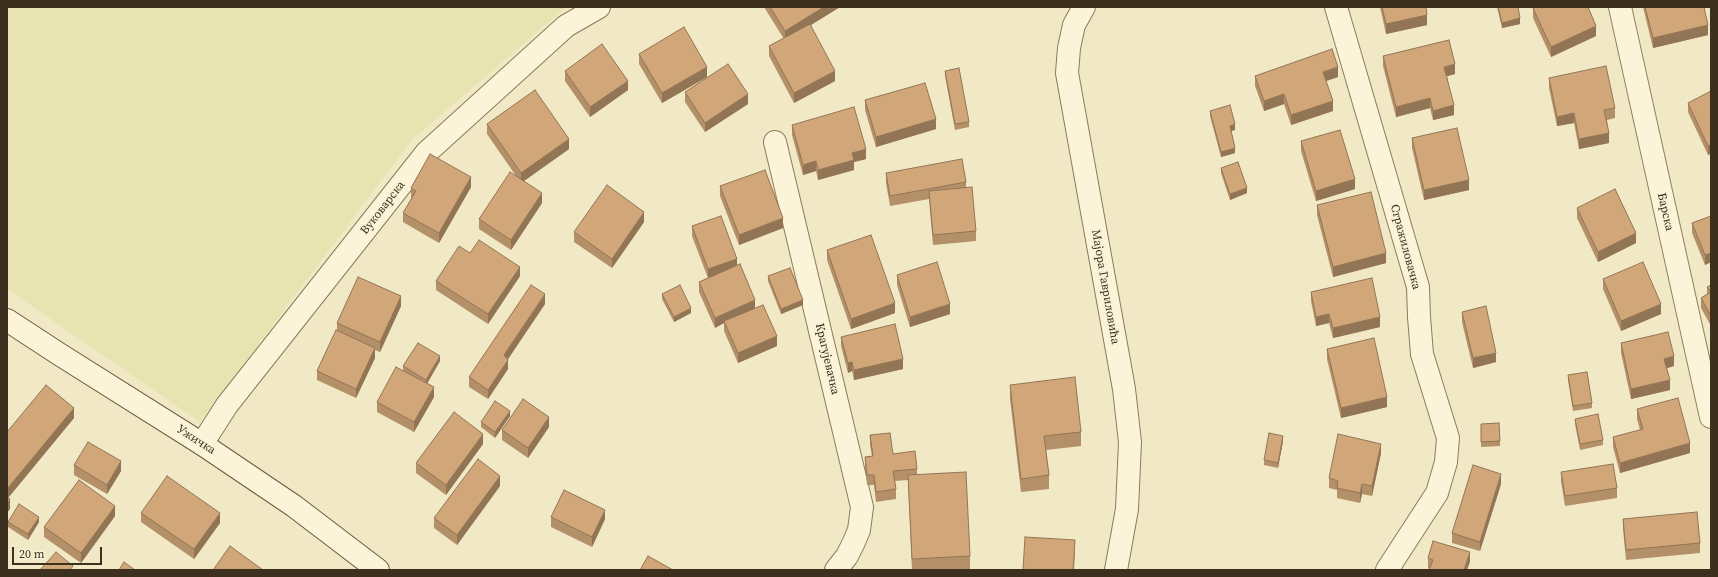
<!DOCTYPE html>
<meta charset="utf-8">
<style>
body{margin:0}
#map{position:relative;width:1718px;height:577px;overflow:hidden;background:#f1e8c5;font-family:"Source Serif 4",serif}
canvas{display:block}
.frame{position:absolute;inset:0;border:8px solid #3d301e;pointer-events:none}
.scale{position:absolute;left:12px;top:547px;width:90px;height:18px;box-sizing:border-box;border:2px solid #3d301e;border-top:0;padding-left:5px;font-size:12px;line-height:14px;white-space:nowrap;color:#3d301e;-webkit-text-stroke:3px #f8f1d5;paint-order:stroke}
</style>
<div id="map">
<canvas width="1718" height="577"></canvas>
<div class="frame"></div>
<div class="scale">20 m</div>
</div>
<script>
const context = document.querySelector('canvas').getContext('2d');
context.lineJoin = 'round';
function fillPath(path, color) { context.fillStyle = color; context.fill(path, 'evenodd'); }
const toPath = rows => new Path2D(rows.map(r => 'M' + r).join(''));
function trace(path, color, width, dash) { context.strokeStyle = color; context.lineWidth = width; context.lineCap = dash ? 'butt' : 'round'; context.setLineDash(dash || []); context.stroke(path); }
function drawText(font, color, halo, rows, align = 'center') {
  context.font = font + ' "Source Serif 4",serif'; context.lineWidth = 3; context.setLineDash([]); context.textBaseline = 'middle'; context.strokeStyle = halo; context.fillStyle = color; for (const [text, x, y, turn = 0] of rows) {
    context.save(); context.translate(x, y); context.rotate((+turn || 0) * Math.PI / 180); context.textAlign = isNaN(turn) ? turn : align; if (halo) context.strokeText(text, 0, 0); context.fillText(text, 0, 0); context.restore();
  }
}
fillPath(toPath([
 [7,7,566,7,412,140,200,422,7,289]
]), '#e7e4b2');
const street = toPath([
 [1084,7,1074,25,1069,48,1067,73,1124,389,1130,442,1127,509,1116,570],
 [1336,7,1418,287,1419,317,1422,354,1448,438,1446,462,1437,493,1387,570],
 [1620,7,1711,417],
 [775,142,862,507,859,530,854,542,847,556,836,570],
 [202,444,227,405,426,153,566,26,599,7]
]);
const secondary = toPath([
 [7,320,59,354,202,444,294,506,378,570]
]);
trace(street, '#8d7b5a', 24);
trace(secondary, '#6f5b3d', 24);
trace(street, '#fbf4d9', 22);
trace(secondary, '#fbf4d9', 22);
fillPath(toPath([
 [764,7,840,7,811,25,835,81,794,103,769,56,769,46,784,39],
 [1380,7,1426,7,1427,25,1386,34],
 [1497,7,1518,7,1520,24,1502,28],
 [1643,7,1704,7,1708,35,1653,48],
 [1533,8,1596,36,1551,57,1533,18],
 [639,54,707,77,662,103,639,64],
 [1383,56,1455,74,1447,76,1454,115,1433,120,1430,108,1396,117,1383,66],
 [565,71,628,90,590,117,565,81],
 [945,71,969,122,969,127,955,130,945,76],
 [1255,76,1338,77,1326,81,1333,111,1291,125,1284,104,1264,111,1255,86],
 [1549,78,1615,108,1615,118,1607,120,1609,143,1579,149,1574,123,1557,126,1549,88],
 [1711,91,1708,155,1688,112,1688,103],
 [685,92,748,104,705,132,685,102],
 [865,100,936,129,876,147,865,110],
 [1210,111,1235,130,1231,131,1235,153,1221,157,1210,116],
 [487,124,569,149,524,181,542,203,511,250,479,229,479,219,516,176,487,134],
 [792,125,866,159,854,162,854,170,818,180,816,171,803,175,792,135],
 [1412,138,1469,190,1424,200,1412,148],
 [1301,141,1355,189,1316,201,1301,151],
 [1221,168,1247,193,1230,200,1221,173],
 [886,173,966,182,966,187,976,231,976,241,933,245,929,199,890,206,886,183],
 [720,186,783,228,739,245,720,196],
 [471,187,439,243,403,222,403,213,412,198,411,198,411,188],
 [1317,205,1386,263,1333,277,1317,215],
 [1577,208,1636,243,1598,262,1577,218],
 [1711,216,1711,262,1705,265,1692,233,1692,223],
 [644,222,612,268,574,242,574,232],
 [692,226,737,265,755,308,777,346,738,363,724,331,724,323,715,328,699,292,699,282,708,278,692,236],
 [827,250,895,313,851,329,827,260],
 [470,253,520,276,488,324,436,290,436,281],
 [897,275,950,314,910,327,897,285],
 [768,276,803,305,781,314,768,281],
 [1603,279,1661,314,1621,331,1603,289],
 [1711,285,1711,326,1701,308,1701,298,1707,294,1707,287],
 [1311,292,1380,327,1333,338,1329,323,1316,326,1311,301],
 [662,294,691,313,674,322,662,299],
 [545,304,508,359,508,369,488,399,469,387,469,377],
 [401,306,380,352,375,350,375,358,356,398,317,380,317,371,337,330,337,323],
 [1462,312,1496,362,1473,368,1462,322],
 [841,337,903,369,854,380,852,371,848,373,841,346],
 [1710,341,1711,341,1711,352,1710,351],
 [1621,343,1674,366,1667,368,1670,390,1631,399,1621,353],
 [1327,349,1387,407,1341,418,1327,359],
 [440,361,427,384,434,397,414,432,377,412,377,402,403,371,403,366],
 [1568,375,1592,403,1592,408,1573,411,1568,380],
 [1010,385,1081,432,1081,446,1046,450,1049,475,1049,489,1021,492,1010,399],
 [1637,409,1690,453,1620,473,1613,447,1613,437,1640,430,1637,419],
 [510,416,495,438,481,427,481,422],
 [74,418,8,498,7,497,7,432],
 [1575,419,1603,440,1603,445,1580,450,1575,424],
 [1481,424,1500,441,1500,446,1481,447],
 [549,427,528,458,502,440,502,430],
 [870,435,893,454,917,469,917,474,970,556,970,570,912,570,908,480,895,481,896,489,896,499,876,502,874,485,867,485,865,467,865,457,872,456,870,445],
 [1283,441,1278,468,1264,465,1264,460],
 [483,444,446,495,416,473,416,463],
 [1381,453,1372,496,1362,494,1360,503,1337,498,1337,490,1329,488,1329,478],
 [74,465,121,471,107,494,74,475],
 [1561,472,1617,488,1617,498,1565,506,1561,481],
 [1501,484,1480,551,1452,543,1452,533],
 [500,486,457,545,434,528,434,518],
 [141,513,220,523,194,559,141,522],
 [115,516,81,563,44,537,44,527],
 [551,517,605,519,592,547,551,527],
 [1623,519,1700,543,1700,553,1626,560,1623,529],
 [8,522,39,522,28,540,8,527],
 [1428,558,1470,562,1430,569,1428,568]
]), '#b49068');
fillPath(toPath([
 [824,7,840,7,785,41,785,31],
 [1427,15,1427,25,1386,34,1386,24],
 [1520,18,1520,24,1502,28,1502,23],
 [1708,25,1708,35,1653,48,1653,38],
 [1596,26,1596,36,1551,57,1551,47],
 [1455,64,1455,74,1444,77,1444,67],
 [707,67,707,77,662,103,662,93],
 [1338,67,1338,77,1323,82,1323,72],
 [835,71,835,81,794,103,794,93],
 [628,81,628,90,590,117,590,107],
 [748,94,748,104,705,132,705,123],
 [1284,94,1284,104,1264,111,1264,101],
 [1430,98,1430,108,1396,117,1396,107],
 [1333,101,1333,111,1291,125,1291,115],
 [1454,105,1454,115,1433,120,1433,111],
 [1574,113,1574,123,1557,126,1557,117],
 [936,119,936,129,876,147,876,137],
 [1235,124,1235,130,1230,131,1230,126],
 [1609,133,1609,143,1579,149,1579,139],
 [569,139,569,149,521,183,521,173],
 [1711,144,1711,154,1708,155,1708,146],
 [1235,148,1235,153,1221,157,1221,152],
 [866,149,866,159,854,162,854,170,818,180,818,170,852,153],
 [816,161,816,171,803,175,803,165],
 [471,177,471,187,439,243,439,233],
 [1355,179,1355,189,1316,201,1316,191],
 [1469,180,1469,190,1424,200,1424,190],
 [1247,188,1247,193,1230,200,1230,194],
 [542,193,542,203,511,250,511,240],
 [644,212,644,222,612,268,612,259],
 [783,218,783,228,739,245,739,235],
 [1636,233,1636,243,1598,262,1598,252],
 [1386,253,1386,263,1333,277,1333,267],
 [1711,253,1711,262,1705,265,1705,255],
 [737,259,737,269,708,279,708,269],
 [520,267,520,276,488,324,488,314],
 [545,294,545,304,504,365,504,355],
 [401,296,401,306,380,352,380,342],
 [755,300,755,310,724,321,724,323,715,328,715,318],
 [803,300,803,305,781,314,781,309],
 [895,303,895,313,851,329,851,319],
 [950,304,950,314,910,327,910,317],
 [1661,304,1661,314,1621,331,1621,321],
 [691,308,691,313,674,322,674,317],
 [1329,314,1329,323,1316,326,1316,317],
 [1380,317,1380,327,1333,338,1333,328],
 [777,336,777,346,738,363,738,353],
 [375,348,375,358,356,398,356,389],
 [1496,353,1496,362,1473,368,1473,358],
 [440,356,440,361,426,385,426,380],
 [1674,356,1674,366,1664,369,1664,359],
 [903,359,903,369,854,380,854,370],
 [508,360,508,369,488,399,488,390],
 [852,362,852,371,848,373,848,363],
 [1670,380,1670,390,1631,399,1631,389],
 [434,387,434,397,414,432,414,422],
 [1387,397,1387,407,1341,418,1341,408],
 [74,408,74,418,8,498,8,488],
 [510,411,510,416,495,438,495,432],
 [549,417,549,427,528,458,528,448],
 [483,434,483,444,446,495,446,485],
 [1283,436,1283,441,1278,468,1278,463],
 [1690,443,1690,453,1620,473,1620,463],
 [1381,444,1381,453,1372,496,1372,486],
 [121,461,121,471,107,494,107,485],
 [1501,474,1501,484,1480,551,1480,542],
 [500,476,500,486,457,545,457,535],
 [1362,484,1362,494,1360,503,1360,493],
 [10,499,10,509,7,513,7,503],
 [115,506,115,516,81,563,81,553],
 [605,510,605,519,592,547,592,537],
 [220,513,220,523,194,559,194,549],
 [39,517,39,522,28,540,28,534],
 [1075,540,1075,549,1074,570,1073,570],
 [1470,552,1470,562,1467,570,1464,570]
]), '#927555');
const building = toPath([
 [770,7,824,7,785,31,770,7],
 [1382,7,1426,7,1427,15,1386,24,1382,7],
 [1498,7,1518,7,1520,18,1502,23,1498,7],
 [1535,7,1588,7,1596,26,1551,47,1533,8,1535,7],
 [1645,7,1704,7,1708,25,1653,38,1645,7],
 [810,24,835,71,794,93,769,46,810,24],
 [684,27,707,67,662,93,639,54,684,27],
 [1449,40,1455,64,1444,67,1454,105,1433,111,1430,98,1396,107,1383,56,1449,40],
 [602,44,628,81,590,107,565,71,602,44],
 [1332,49,1338,67,1323,72,1333,101,1291,115,1284,94,1264,101,1255,76,1332,49],
 [728,64,748,94,705,123,685,92,728,64],
 [1606,66,1615,108,1604,110,1609,133,1579,139,1574,113,1557,117,1549,78,1606,66],
 [959,68,969,122,955,124,945,71,959,68],
 [925,83,936,119,876,137,865,100,925,83],
 [535,90,569,139,521,173,487,124,535,90],
 [1711,91,1711,144,1708,146,1688,103,1711,91],
 [1230,105,1235,124,1230,126,1235,148,1221,152,1210,111,1230,105],
 [854,107,866,149,852,153,854,160,818,170,816,161,803,165,792,125,854,107],
 [1457,128,1469,180,1424,190,1412,138,1457,128],
 [1340,130,1355,179,1316,191,1301,141,1340,130],
 [430,154,471,177,439,233,403,213,416,191,411,188,430,154],
 [962,159,966,182,890,196,886,173,962,159],
 [1238,162,1247,188,1230,194,1221,168,1238,162],
 [765,170,783,218,739,235,720,186,765,170],
 [510,172,542,193,511,240,479,219,510,172],
 [607,185,644,212,612,259,574,232,607,185],
 [972,187,976,231,933,235,929,191,972,187],
 [1615,189,1636,233,1598,252,1577,208,1615,189],
 [1371,192,1386,253,1333,267,1317,205,1371,192],
 [721,216,737,259,708,269,692,226,721,216],
 [1711,216,1711,253,1705,255,1692,223,1711,216],
 [871,235,895,303,851,319,827,250,871,235],
 [479,240,520,267,488,314,436,281,459,246,470,253,479,240],
 [937,262,950,304,910,317,897,275,937,262],
 [1643,262,1661,304,1621,321,1603,279,1643,262],
 [740,264,755,300,715,318,699,282,740,264],
 [790,268,803,300,781,309,768,276,790,268],
 [358,277,401,296,380,342,337,323,358,277],
 [1372,278,1380,317,1333,328,1329,314,1316,317,1311,292,1372,278],
 [531,285,545,294,504,355,508,360,488,390,469,377,531,285],
 [680,285,691,308,674,317,662,294,680,285],
 [1711,285,1711,316,1701,298,1711,292,1707,287,1711,285],
 [763,305,777,336,738,353,724,321,763,305],
 [1486,306,1496,353,1473,358,1462,312,1486,306],
 [895,324,903,359,854,370,852,362,848,363,841,337,895,324],
 [336,330,375,348,356,389,317,371,336,330],
 [1668,332,1674,356,1664,359,1670,380,1631,389,1621,343,1668,332],
 [1374,338,1387,397,1341,408,1327,349,1374,338],
 [418,343,440,356,426,380,403,366,418,343],
 [396,367,434,387,414,422,377,402,396,367],
 [1587,372,1592,403,1573,406,1568,375,1587,372],
 [1075,377,1081,432,1044,436,1049,475,1021,479,1010,385,1075,377],
 [46,385,74,408,8,488,7,487,7,432,46,385],
 [1678,398,1690,443,1620,463,1613,437,1643,429,1637,409,1678,398],
 [523,399,549,417,528,448,502,430,523,399],
 [495,401,510,411,495,432,481,422,495,401],
 [454,412,483,434,446,485,416,463,454,412],
 [1598,414,1603,440,1580,444,1575,419,1598,414],
 [1499,423,1500,441,1481,442,1481,424,1499,423],
 [890,433,893,454,915,451,917,469,893,471,896,489,876,492,874,475,867,475,865,457,873,456,870,435,890,433],
 [1269,433,1283,436,1278,463,1264,460,1269,433],
 [1338,434,1381,444,1372,486,1362,484,1360,493,1337,488,1338,481,1329,478,1338,434],
 [88,442,121,461,107,485,74,465,88,442],
 [478,459,500,476,457,535,434,518,478,459],
 [1613,464,1617,488,1565,496,1561,472,1613,464],
 [1473,465,1501,474,1480,542,1452,533,1473,465],
 [966,472,970,556,912,559,908,475,966,472],
 [167,476,220,513,194,549,141,513,167,476],
 [79,480,115,506,81,553,44,527,79,480],
 [564,490,605,510,592,537,551,517,564,490],
 [7,498,10,499,7,503,7,498],
 [19,504,39,517,28,534,8,522,19,504],
 [1697,512,1700,543,1626,550,1623,519,1697,512],
 [1025,537,1075,540,1073,570,1023,570,1025,537],
 [1433,541,1470,552,1464,570,1429,570,1433,560,1428,558,1433,541],
 [230,546,263,570,213,570,230,546],
 [56,552,73,566,70,570,40,570,56,552],
 [648,556,673,570,640,570,648,556],
 [124,562,135,570,119,570,124,562]
]);
fillPath(building, '#d1a779');
trace(building, '#927555', 1);
drawText('12px', '#3d301e', '#f8f1d5', [
 ["Вуковарска",383,208,-52],
 ["Барска",1665,212,77],
 ["Стражиловачка",1405,247,75],
 ["Мајора Гавриловића",1105,287,80],
 ["Крагујевачка",827,359,77],
 ["Ужичка",196,440,33]
]);
</script>
